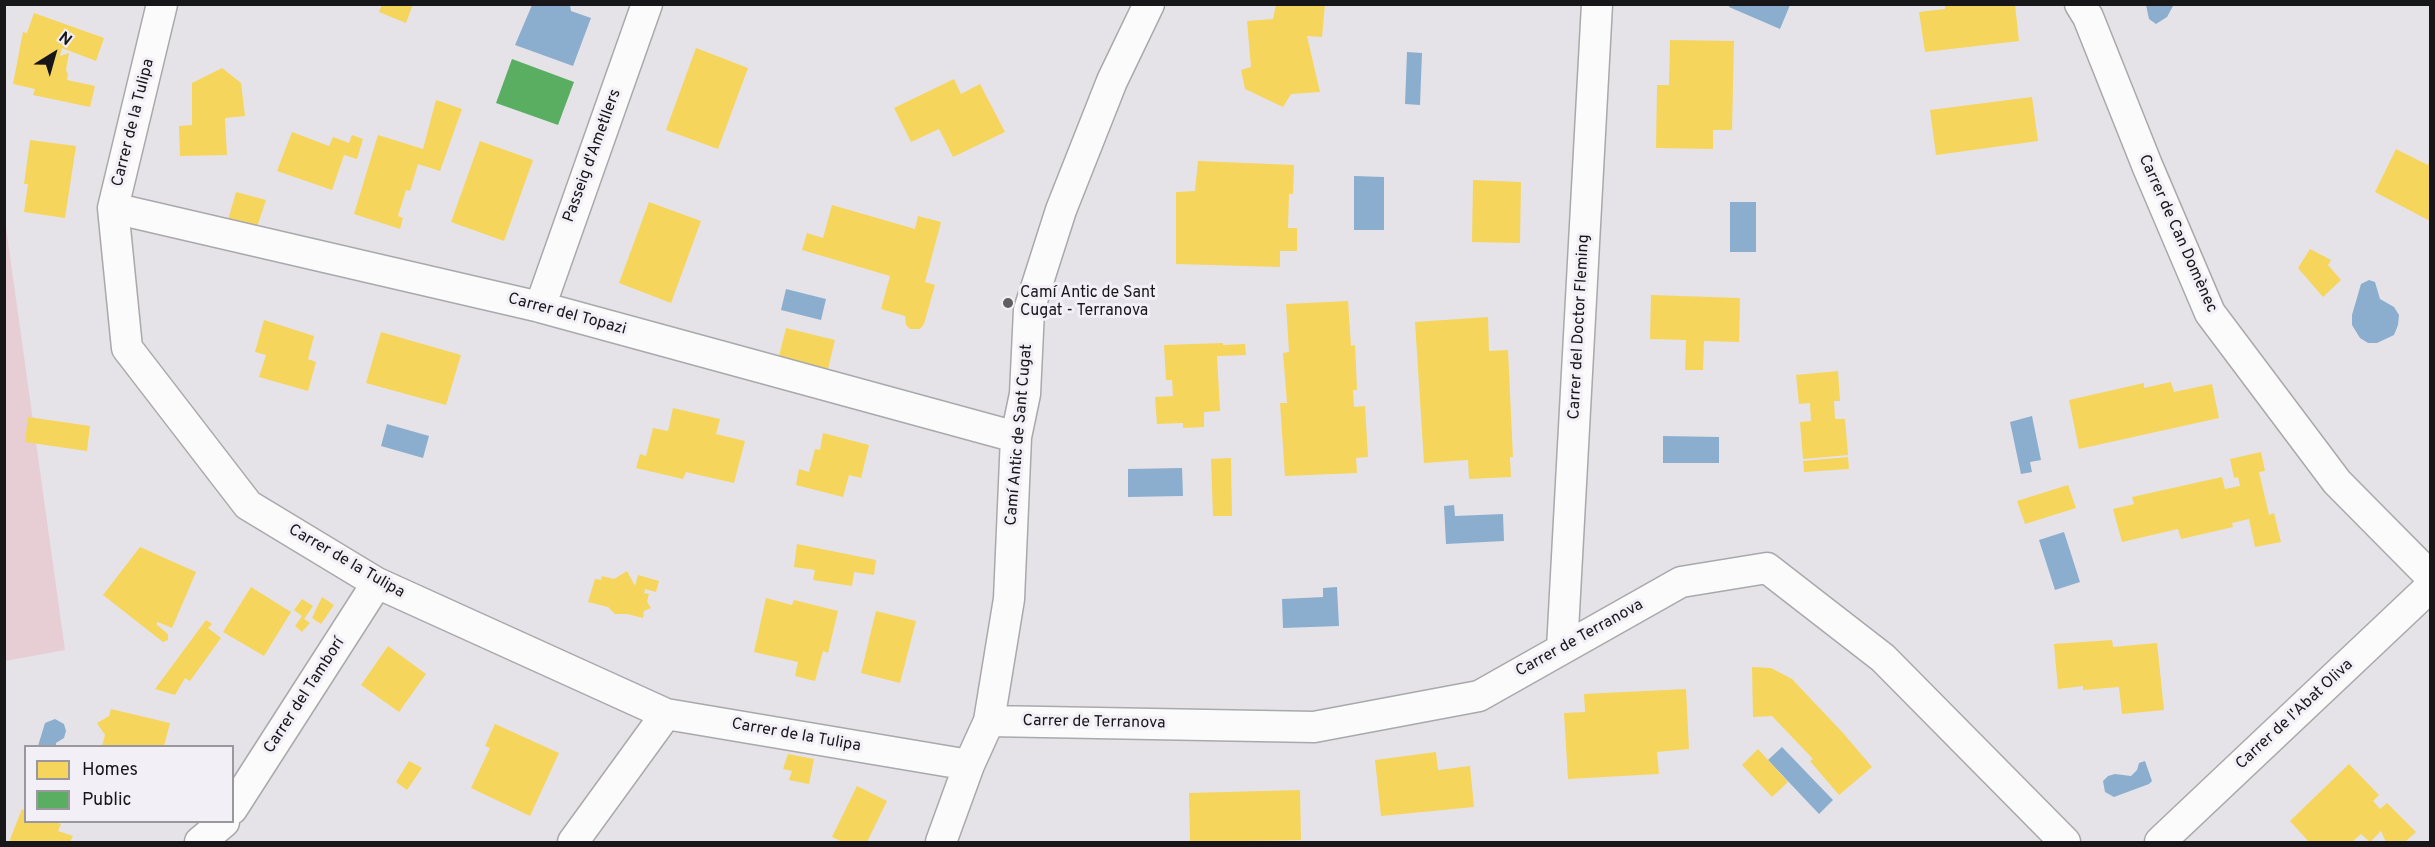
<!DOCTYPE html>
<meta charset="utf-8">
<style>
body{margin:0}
#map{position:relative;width:2435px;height:847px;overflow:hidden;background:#e5e3e8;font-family:Overpass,sans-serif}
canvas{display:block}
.frame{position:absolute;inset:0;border:6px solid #171618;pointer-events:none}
.legend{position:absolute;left:24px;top:745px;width:210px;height:78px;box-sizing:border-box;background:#f2eff6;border:2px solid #9a989d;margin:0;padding:8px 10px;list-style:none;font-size:18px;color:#171618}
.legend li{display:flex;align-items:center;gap:12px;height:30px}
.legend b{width:30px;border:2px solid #9a989d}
.north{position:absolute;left:24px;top:24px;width:60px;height:60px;-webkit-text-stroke:4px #f2eff6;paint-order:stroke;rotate:37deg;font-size:16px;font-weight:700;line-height:24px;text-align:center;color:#171618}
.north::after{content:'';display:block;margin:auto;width:21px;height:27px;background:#171618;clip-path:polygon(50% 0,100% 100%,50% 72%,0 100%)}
</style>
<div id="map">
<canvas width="2435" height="847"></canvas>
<div class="frame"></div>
<ul class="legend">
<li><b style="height:16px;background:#f6d55c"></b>Homes</li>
<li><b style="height:16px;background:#5aae61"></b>Public</li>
</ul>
<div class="north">N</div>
</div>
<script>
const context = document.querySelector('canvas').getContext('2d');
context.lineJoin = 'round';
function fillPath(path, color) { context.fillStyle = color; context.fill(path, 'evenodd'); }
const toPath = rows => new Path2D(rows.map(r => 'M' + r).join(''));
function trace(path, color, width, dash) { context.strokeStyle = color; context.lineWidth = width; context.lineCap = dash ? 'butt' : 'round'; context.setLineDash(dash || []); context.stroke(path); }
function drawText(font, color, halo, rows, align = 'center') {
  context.font = font + ' Overpass,sans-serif'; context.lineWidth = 6; context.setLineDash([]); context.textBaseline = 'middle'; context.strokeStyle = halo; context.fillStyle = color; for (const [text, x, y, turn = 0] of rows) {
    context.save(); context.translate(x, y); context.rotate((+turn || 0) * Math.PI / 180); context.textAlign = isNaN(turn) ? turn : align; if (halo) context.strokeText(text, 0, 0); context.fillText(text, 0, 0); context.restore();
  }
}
fillPath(toPath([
 [4,213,65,650,5,661,4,661]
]), '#e7ced5');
fillPath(toPath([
 [553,4,570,5,571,11,591,18,573,66,515,45,532,5],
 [1730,4,1789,4,1790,5,1780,29,1729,7],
 [2146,5,2173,5,2173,6,2167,17,2156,24,2149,19],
 [1407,52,1422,53,1420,105,1405,104],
 [1354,176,1384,177,1384,230,1354,230],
 [1730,202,1756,202,1756,252,1730,252],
 [2369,280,2375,282,2380,299,2394,307,2399,315,2398,325,2394,335,2377,343,2368,343,2360,338,2352,325,2352,315,2361,284],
 [786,289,826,299,821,320,781,310],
 [2032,416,2041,460,2030,462,2032,472,2021,474,2010,422],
 [387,424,429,436,423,458,381,446],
 [1663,436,1719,437,1719,463,1663,463],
 [1182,468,1183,496,1128,497,1128,469],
 [1454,505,1455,516,1503,514,1504,541,1446,544,1444,506],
 [2064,532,2080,582,2055,590,2039,540],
 [1337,587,1339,626,1283,628,1282,599,1323,597,1323,588],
 [55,719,64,724,66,731,64,738,56,743,56,746,38,746,45,723],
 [1782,747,1833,800,1819,814,1768,760],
 [2145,761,2152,781,2149,784,2114,797,2105,792,2103,781,2108,776,2115,774,2131,776,2137,770,2139,763]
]), '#8baece');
fillPath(toPath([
 [382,4,413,4,406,23,379,12],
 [1276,4,1325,4,1322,37,1307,36,1320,92,1291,94,1283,107,1245,89,1241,70,1251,67,1247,21,1273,19],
 [1945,4,2015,4,2019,41,1925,52,1919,12,1945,9],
 [34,13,104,38,96,61,62,48,60,56,69,53,66,70,68,74,67,80,95,86,90,107,33,95,35,89,13,84,23,32,27,33],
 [1670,40,1734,41,1732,130,1713,130,1713,149,1656,148,1657,85,1669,85],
 [696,48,748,68,718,149,666,130],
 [222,68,241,83,245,116,225,118,227,155,180,156,179,126,192,125,192,83],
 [954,79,961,94,980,84,1005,132,953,157,939,129,911,142,894,108],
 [2032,97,2038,141,1936,155,1930,110],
 [436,100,462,109,440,171,418,164,410,191,406,190,398,216,403,218,400,229,354,214,378,135,423,149],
 [292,132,329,146,333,137,349,143,352,135,363,139,357,159,344,155,332,190,277,171],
 [30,140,76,146,65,218,24,212,28,184,24,184],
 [480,141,533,160,504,241,451,222],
 [2396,149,2428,165,2430,159,2430,221,2375,192],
 [1198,161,1294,165,1293,194,1289,194,1288,228,1297,228,1297,251,1280,251,1280,267,1176,264,1176,192,1195,191],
 [1473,180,1521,182,1520,243,1472,242],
 [236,192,266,200,257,227,228,220],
 [649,202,701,221,671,303,619,283],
 [832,205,915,229,918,216,941,222,925,282,935,285,924,324,920,329,910,329,906,325,905,316,881,309,890,276,802,250,807,233,823,238],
 [2310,249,2331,260,2328,265,2341,280,2323,297,2298,268],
 [1651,295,1740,298,1739,342,1704,341,1703,370,1685,370,1686,340,1650,339],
 [1348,301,1351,346,1355,345,1357,390,1353,390,1354,407,1365,406,1368,457,1356,458,1357,473,1285,476,1280,403,1287,403,1283,353,1289,352,1286,304],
 [1488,317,1489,351,1508,350,1513,457,1510,457,1511,477,1469,479,1468,460,1424,463,1415,322],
 [264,320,314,336,308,359,316,362,308,391,259,377,266,355,255,352],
 [786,328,835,340,827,373,778,360],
 [381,332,461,355,446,405,366,383],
 [1223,343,1223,345,1245,344,1246,355,1217,356,1220,411,1204,412,1204,427,1183,428,1183,423,1157,424,1155,397,1173,396,1172,380,1166,380,1164,345],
 [1838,371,1840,401,1834,401,1835,419,1845,419,1848,455,1803,459,1800,422,1811,421,1810,403,1799,404,1796,375],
 [2171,382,2174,392,2212,384,2219,418,2079,449,2069,400,2144,383,2144,388],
 [673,408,720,419,716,434,745,441,734,483,686,472,683,479,636,468,640,454,646,456,653,428,668,431],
 [28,417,90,426,87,451,25,442],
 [823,433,869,445,861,478,849,475,843,497,796,485,799,469,809,472,815,449,820,450],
 [2261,452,2265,471,2259,472,2269,515,2274,513,2281,542,2255,547,2249,519,2232,523,2233,527,2181,539,2178,529,2122,542,2113,509,2134,504,2132,497,2222,477,2225,489,2240,486,2238,477,2234,478,2230,459],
 [1848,457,1849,469,1804,472,1803,461],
 [1231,458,1232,516,1213,516,1211,459],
 [2068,485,2076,508,2025,524,2017,501],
 [797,544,876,560,874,575,854,572,852,586,813,580,815,570,794,567],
 [140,547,196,572,172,628,158,622,156,624,168,634,168,640,163,642,103,595],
 [627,571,635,586,638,575,659,581,656,592,645,589,644,593,649,594,647,602,651,608,644,611,643,618,627,614,615,614,608,607,588,602,595,579,601,580,602,576,614,579],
 [251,587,291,612,264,656,223,632],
 [322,597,334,605,321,624,312,618],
 [766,598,792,605,794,600,838,611,828,653,823,651,815,681,795,676,798,662,754,652],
 [302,599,313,606,304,619,310,623,302,632,295,626,302,616,294,610],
 [876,611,916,621,900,683,861,673],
 [206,620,212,624,208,628,221,638,190,681,185,678,175,695,155,689],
 [2112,640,2113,647,2157,643,2164,710,2122,714,2119,687,2083,690,2083,686,2058,689,2054,644],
 [388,646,426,674,399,712,361,685],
 [1752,667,1771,668,1792,679,1843,733,1872,767,1839,795,1810,761,1813,759,1772,716,1753,717],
 [1686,689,1689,749,1657,752,1659,774,1568,779,1564,713,1585,712,1584,694],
 [111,709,170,723,164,746,102,746,105,735,97,723,109,716],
 [495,724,559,753,530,816,471,788,490,748,485,746],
 [1758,749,1788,782,1772,797,1742,765],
 [1436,752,1438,770,1470,766,1474,807,1381,816,1375,760],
 [788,754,814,759,809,784,789,780,792,771,783,769],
 [409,761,422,768,407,790,396,782],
 [2349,764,2379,795,2373,801,2380,809,2387,803,2416,832,2406,841,2407,842,2386,842,2381,831,2370,842,2361,834,2352,842,2309,842,2290,821],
 [857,786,887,801,867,842,843,842,832,837],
 [1300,790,1301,840,1190,842,1189,793],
 [22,809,26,811,26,822,54,822,61,824,58,831,73,836,70,842,9,842]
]), '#f6d55c');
fillPath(toPath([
 [512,59,574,82,558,125,496,103]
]), '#5aae61');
const minor = toPath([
 [162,4,113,208,127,348,248,505,377,583,666,714,969,765],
 [2080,4,2088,17,2147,165,2210,313,2337,482,2430,576],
 [113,208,540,307,1016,437],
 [540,307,647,4],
 [1562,649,1597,4],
 [989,721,1314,727,1479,696,1681,582,1767,568,1883,658,2065,842],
 [232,809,377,583],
 [200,842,224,822],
 [573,842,666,714],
 [941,842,969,765,989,721,1009,599,1016,437,1025,394,1029,310,1061,210,1112,81,1149,4],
 [2160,842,2430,587]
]);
trace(minor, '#a9a8ab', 33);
trace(minor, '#fbfbfc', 30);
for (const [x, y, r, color] of [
 [1008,303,6,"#5f5e61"]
]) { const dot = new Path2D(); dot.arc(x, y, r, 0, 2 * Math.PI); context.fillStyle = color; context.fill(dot); trace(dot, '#f2eff6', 2); }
drawText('16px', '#171618', '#f2eff6', [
 ["Carrer de la Tulipa",134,123,-76],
 ["Passeig d'Ametllers",593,156,-70],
 ["Carrer de Can Domènec",2177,234,66],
 ["Carrer del Topazi",567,315,15],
 ["Carrer del Doctor Fleming",1580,327,-87],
 ["Camí Antic de Sant Cugat",1020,435,-85],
 ["Carrer de la Tulipa",346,562,30],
 ["Carrer de Terranova",1580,639,-29],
 ["Carrer del Tamborí",305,696,-57],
 ["Carrer de l'Abat Oliva",2295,715,-43],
 ["Carrer de Terranova",1094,723,1],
 ["Carrer de la Tulipa",796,736,10]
]);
drawText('16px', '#171618', '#f2eff6', [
 ["Camí Antic de Sant",1020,294],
 ["Cugat - Terranova",1020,312]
], 'left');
</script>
